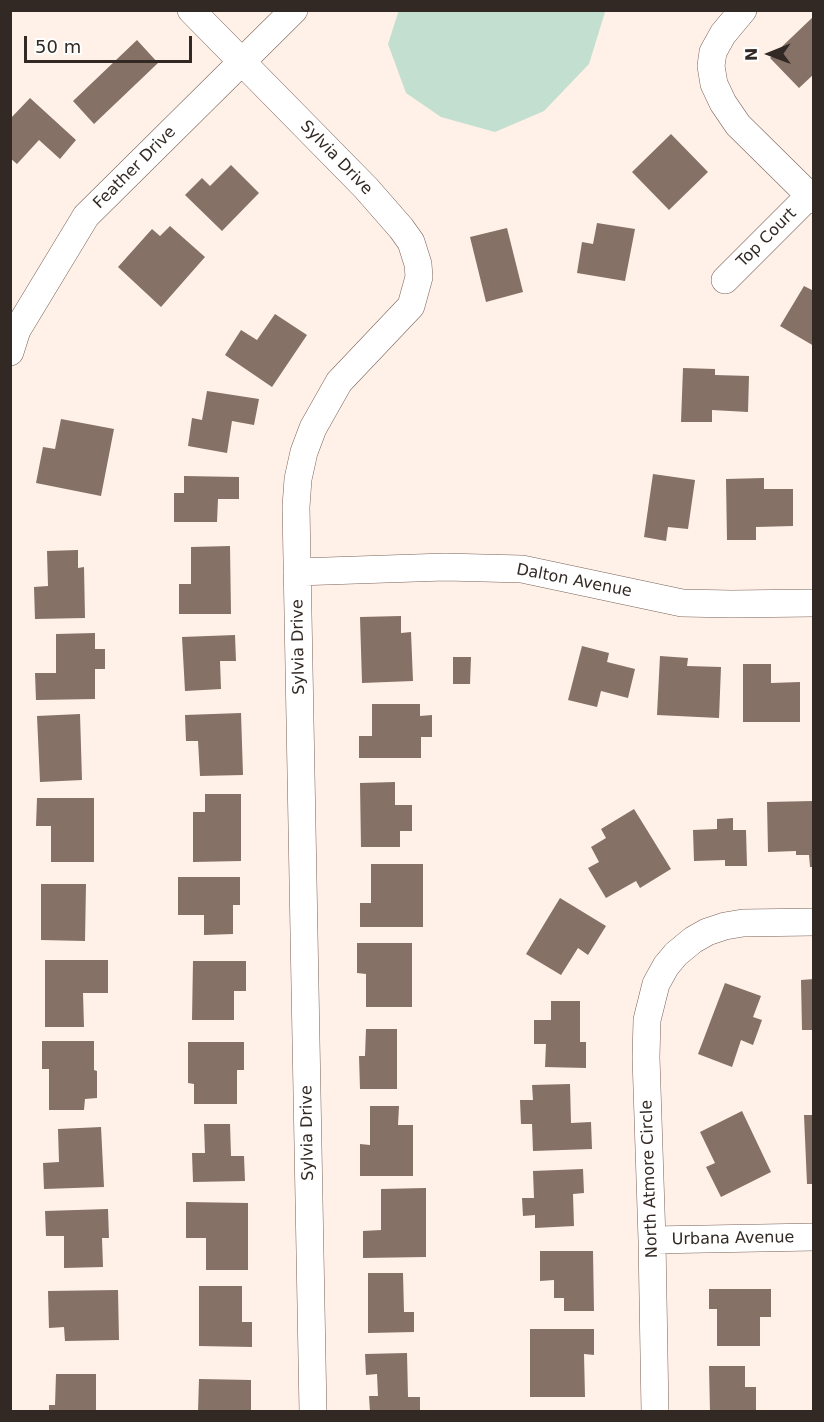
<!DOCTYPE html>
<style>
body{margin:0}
#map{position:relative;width:824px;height:1422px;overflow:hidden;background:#fff0e8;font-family:"DejaVu Sans",sans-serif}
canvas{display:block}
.frame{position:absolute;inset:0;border:12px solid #322924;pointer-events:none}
.north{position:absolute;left:740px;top:24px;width:60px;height:60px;-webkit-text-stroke:4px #fff;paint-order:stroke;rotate:269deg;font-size:16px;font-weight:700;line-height:24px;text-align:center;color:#322924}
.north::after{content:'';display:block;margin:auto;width:21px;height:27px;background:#322924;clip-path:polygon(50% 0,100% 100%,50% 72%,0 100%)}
.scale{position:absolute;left:24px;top:36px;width:168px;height:27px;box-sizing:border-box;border:3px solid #322924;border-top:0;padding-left:8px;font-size:18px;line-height:21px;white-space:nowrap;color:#322924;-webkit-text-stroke:4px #fff;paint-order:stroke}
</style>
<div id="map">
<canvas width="824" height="1422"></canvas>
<div class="frame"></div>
<div class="north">N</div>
<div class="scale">50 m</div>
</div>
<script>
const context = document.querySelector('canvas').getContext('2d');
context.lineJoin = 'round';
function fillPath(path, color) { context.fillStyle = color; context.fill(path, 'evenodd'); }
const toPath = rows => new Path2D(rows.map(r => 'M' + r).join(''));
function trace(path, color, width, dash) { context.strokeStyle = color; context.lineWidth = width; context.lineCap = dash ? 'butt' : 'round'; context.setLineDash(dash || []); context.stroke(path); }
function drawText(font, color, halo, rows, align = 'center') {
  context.font = font + ' "DejaVu Sans",sans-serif'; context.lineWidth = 6; context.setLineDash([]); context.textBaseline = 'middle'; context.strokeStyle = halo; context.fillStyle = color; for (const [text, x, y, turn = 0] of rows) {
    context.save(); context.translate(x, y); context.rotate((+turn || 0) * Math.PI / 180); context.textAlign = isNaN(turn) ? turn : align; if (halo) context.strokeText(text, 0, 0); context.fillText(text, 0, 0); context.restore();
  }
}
fillPath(toPath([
 [399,10,605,10,605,12,589,64,544,111,495,132,441,117,406,93,388,44]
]), '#c2dfd0');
fillPath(toPath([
 [814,16,814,74,799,88,770,58],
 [137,40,158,63,94,124,73,101],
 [30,98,76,140,60,159,39,140,17,164,10,158,10,119],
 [671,134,708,172,669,210,632,172],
 [231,165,259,193,222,231,185,195,202,178,210,186],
 [597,223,635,229,625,281,577,273,582,242,593,244],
 [170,226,205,257,161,307,118,267,152,229,160,236],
 [507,228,523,292,486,302,470,237],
 [804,286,814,291,814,346,780,326],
 [275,314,307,335,272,387,225,355,241,330,257,340],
 [683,368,715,369,715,375,749,376,748,412,712,410,712,422,681,422],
 [207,391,259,399,254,425,232,421,227,453,188,446,192,418,202,420],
 [61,419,114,429,101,496,36,483,43,447,55,449],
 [653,474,695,480,688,529,668,527,666,541,644,537],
 [184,476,239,477,239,499,218,499,217,522,174,522,174,493,184,493],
 [764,478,764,489,793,489,793,526,756,527,756,540,727,540,726,479],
 [230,546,231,614,179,614,179,584,191,584,191,547],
 [78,550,78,568,84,567,85,618,35,619,34,587,48,586,47,551],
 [401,616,401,633,411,632,413,681,362,683,360,617],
 [95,633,95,649,105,649,105,669,95,669,95,699,36,700,35,673,56,673,56,634],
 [235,635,236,661,220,661,221,689,185,691,182,637],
 [582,646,609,653,607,662,635,669,628,698,601,691,597,707,568,700],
 [660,656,688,658,687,666,721,667,719,718,657,715],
 [453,657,471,657,470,684,453,684],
 [743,664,771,664,771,683,800,682,800,722,743,722],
 [372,704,420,704,420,716,432,715,432,737,421,737,421,758,359,758,359,736,372,736],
 [241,713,243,775,200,776,198,741,186,741,185,715],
 [80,714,82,780,40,782,37,716],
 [395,782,395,805,412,805,412,831,400,831,400,847,361,847,360,783],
 [205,794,241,794,241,861,193,862,193,812,205,812],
 [37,798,94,798,94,862,51,862,51,826,36,826],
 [814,801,814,867,810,867,809,855,796,855,796,851,768,852,767,802],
 [634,809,671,869,640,888,636,881,606,898,588,868,599,862,591,847,606,838,601,829],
 [733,818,733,830,746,830,747,866,725,866,725,860,694,861,693,830,717,829,717,819],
 [371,864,423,864,423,927,360,927,360,903,371,903],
 [178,877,240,877,240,905,233,905,233,934,204,935,204,915,178,915],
 [41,884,86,884,85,941,41,940],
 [560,898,606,926,588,955,578,948,561,975,526,954],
 [357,943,412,943,412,1007,366,1007,366,974,357,973],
 [45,960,108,960,108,993,83,993,84,1027,45,1027],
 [193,961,246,961,246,991,234,991,234,1020,192,1020],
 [814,979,814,1030,802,1030,801,980],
 [725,983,761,996,753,1017,762,1020,753,1045,741,1040,732,1067,698,1054],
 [551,1001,580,1001,580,1042,586,1042,586,1068,545,1067,546,1044,534,1044,534,1020,551,1020],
 [366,1029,397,1029,397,1089,360,1089,359,1056,365,1056],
 [42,1041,94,1041,94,1070,97,1071,97,1098,85,1099,84,1110,49,1110,49,1069,42,1069],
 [188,1042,244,1042,244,1070,237,1070,237,1104,194,1104,194,1084,188,1083],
 [570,1084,571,1123,591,1122,592,1149,533,1151,532,1124,521,1124,520,1100,533,1100,532,1085],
 [370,1106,399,1106,398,1125,413,1125,413,1176,360,1176,360,1144,370,1145],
 [742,1111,771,1172,721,1197,706,1167,715,1163,700,1132],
 [804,1115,814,1115,814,1184,807,1184],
 [204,1124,230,1124,231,1156,244,1156,245,1181,193,1182,192,1153,205,1153],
 [101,1127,104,1187,44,1189,43,1163,59,1162,58,1129],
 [583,1169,584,1193,573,1194,574,1226,535,1228,535,1215,523,1216,522,1198,534,1198,533,1171],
 [426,1188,426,1257,363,1258,363,1231,381,1230,381,1189],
 [186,1202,248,1203,248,1270,206,1270,206,1238,186,1238],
 [108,1209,109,1238,102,1238,103,1267,64,1268,64,1236,46,1236,45,1211],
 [540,1251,593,1251,594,1311,564,1311,564,1298,554,1298,554,1280,540,1281],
 [368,1273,403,1273,404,1312,414,1312,414,1332,368,1333],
 [199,1286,242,1286,242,1322,252,1322,252,1347,199,1346],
 [709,1289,771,1289,771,1317,760,1317,760,1346,717,1346,717,1309,709,1309],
 [118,1290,119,1340,65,1341,64,1327,49,1328,48,1291],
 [530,1329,594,1329,594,1355,584,1354,585,1397,530,1397],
 [407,1353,408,1397,420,1397,420,1412,370,1412,369,1396,378,1396,377,1374,366,1375,365,1354],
 [709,1366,745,1366,745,1387,756,1387,756,1411,710,1412],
 [56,1374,96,1374,96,1412,49,1412,49,1405,55,1405],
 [199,1379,251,1380,251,1412,198,1412]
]), '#857165');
const minor = toPath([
 [191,10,366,188,401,228,411,242,418,264,419,277,411,306,339,382,313,428,304,452,298,479,296,507,313,1412],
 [743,10,723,34,713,52,711,66,714,84,723,103,738,125,814,200],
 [725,280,809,196],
 [10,352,17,330,86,216,294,10],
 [297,572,445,567,522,569,682,603,731,604,814,603],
 [652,1240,814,1237],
 [655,1412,652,1240,646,1057,647,1020,656,984,666,966,676,954,693,940,707,932,725,926,743,923,814,922]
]);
trace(minor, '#786358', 28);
trace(minor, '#fff', 27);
drawText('16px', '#322924', '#fff', [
 ["Sylvia Drive",336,158,46],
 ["Feather Drive",135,168,-45],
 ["Top Court",767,238,-45],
 ["Dalton Avenue",574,581,11],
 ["Sylvia Drive",299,647,-91],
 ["Sylvia Drive",308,1133,-91],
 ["North Atmore Circle",650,1179,-92],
 ["Urbana Avenue",733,1239,-1]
]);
</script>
